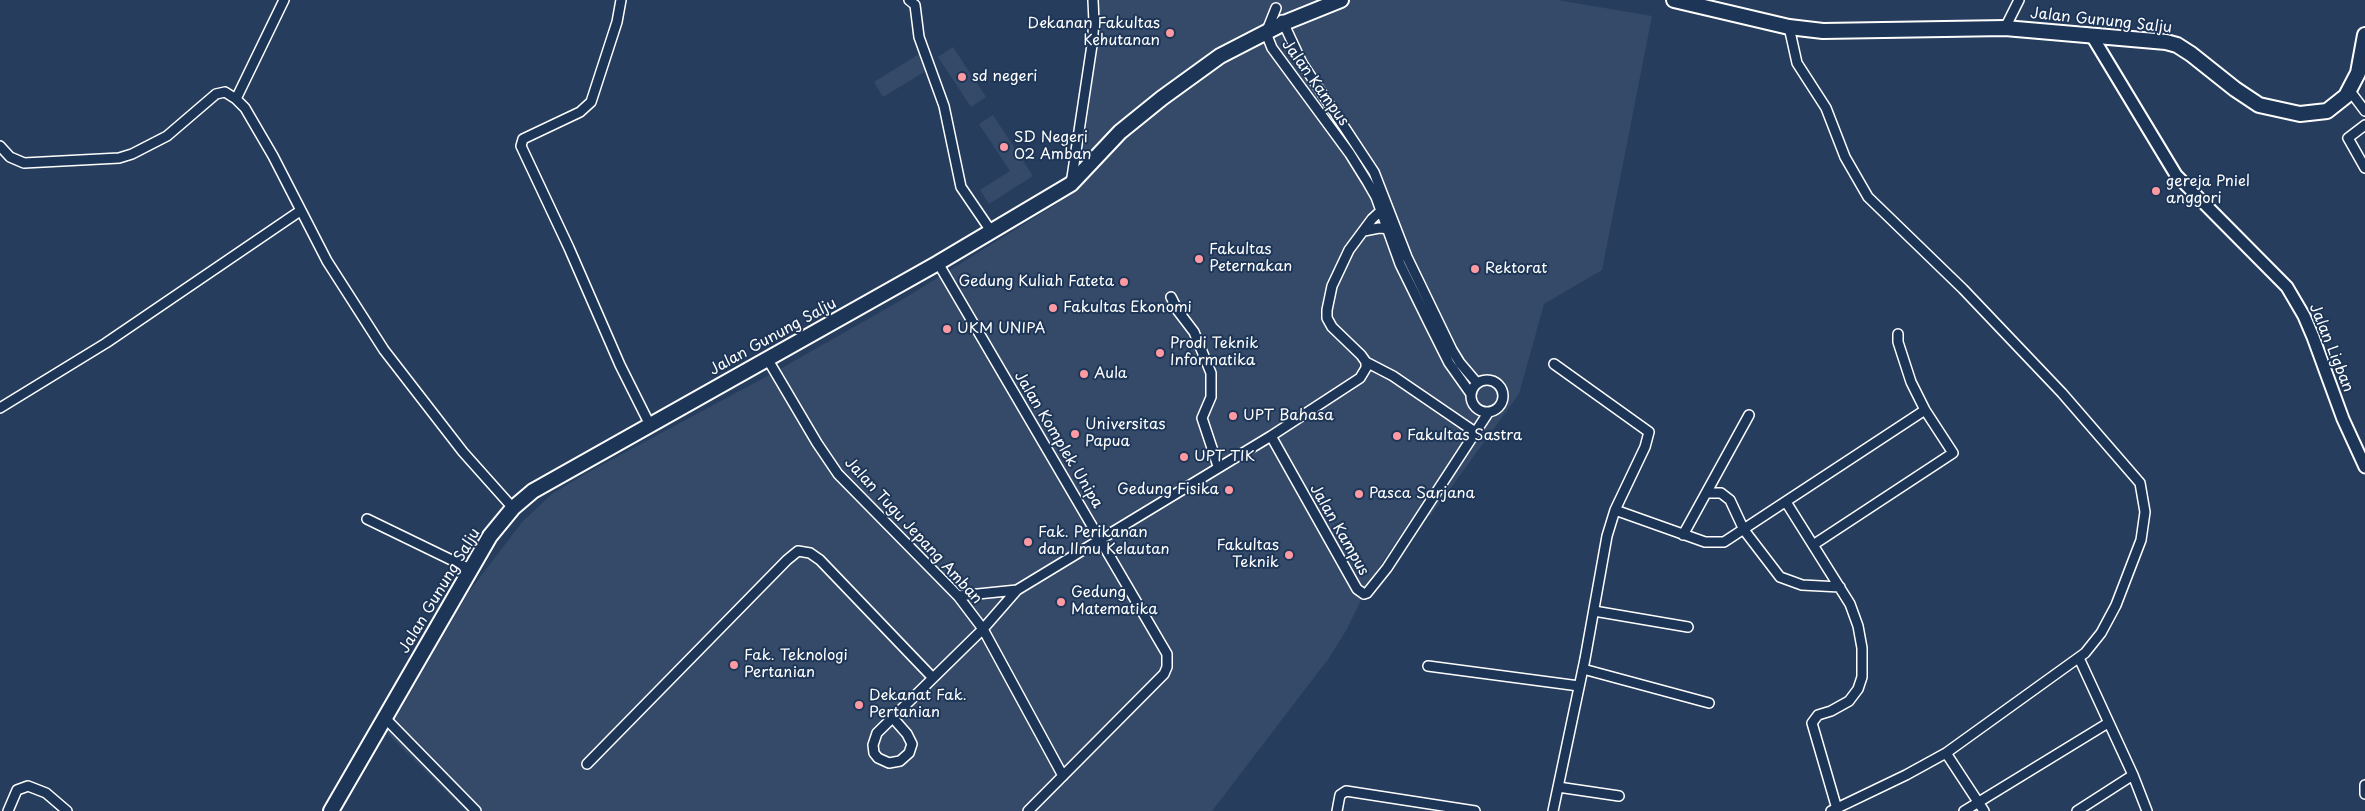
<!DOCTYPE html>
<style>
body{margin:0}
canvas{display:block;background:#263d5e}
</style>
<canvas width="2365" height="811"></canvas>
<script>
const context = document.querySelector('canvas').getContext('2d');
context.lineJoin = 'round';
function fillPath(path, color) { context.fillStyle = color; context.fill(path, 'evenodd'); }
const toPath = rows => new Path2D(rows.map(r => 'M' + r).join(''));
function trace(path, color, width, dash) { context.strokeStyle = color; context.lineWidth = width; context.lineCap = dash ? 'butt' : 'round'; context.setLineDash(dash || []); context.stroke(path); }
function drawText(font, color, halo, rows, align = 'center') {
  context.font = font + ' "Playpen Sans",sans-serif'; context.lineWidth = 4; context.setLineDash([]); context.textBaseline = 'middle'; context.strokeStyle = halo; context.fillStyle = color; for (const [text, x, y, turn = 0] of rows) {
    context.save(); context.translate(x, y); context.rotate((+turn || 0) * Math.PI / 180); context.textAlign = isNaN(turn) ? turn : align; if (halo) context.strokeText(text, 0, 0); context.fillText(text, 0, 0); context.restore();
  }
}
fillPath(toPath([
 [1098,0,1557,0,1652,16,1602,270,1544,304,1519,394,1431,515,1413,517,1372,577,1347,629,1329,658,1212,811,466,811,387,733,468,593,523,521,552,494,585,474,773,373,905,298,1058,203,1086,130,1095,58],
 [953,47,986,97,971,107,938,57],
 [919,54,929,69,883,97,874,82],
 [993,115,1033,176,989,204,980,190,1010,171,979,124]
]), '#344a68');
const street = toPath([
 [284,0,236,99,245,108,273,156,327,261,384,350,463,452,513,508],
 [621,0,617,22,591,102,580,112,523,139,521,146,569,248,620,365,650,425],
 [909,0,915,5,919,37,944,106,961,187,991,231],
 [1276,8,1266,33,1272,48,1350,154,1368,183,1376,197,1400,264,1429,323,1449,363,1471,394],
 [1282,20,1302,63,1374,172,1407,257,1452,350,1460,363,1477,383],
 [1789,27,1797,63,1826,108,1845,157,1868,197,1963,289,2062,393,2140,483,2145,512,2141,540,2116,605,2101,633,2085,653,1946,753,1906,775,1831,811],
 [2005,28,2019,0],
 [2350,91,2365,111],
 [2365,125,2348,138,2365,168],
 [0,146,10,157,24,163,119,158,132,154,167,136,216,94,225,92,236,99],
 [1071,184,1092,45,1094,22,1093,0],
 [1364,231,1379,228,1391,229],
 [938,263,1167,654,1167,667,1164,674,1028,811],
 [1171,297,1178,311,1194,332,1211,373,1211,397,1202,418,1218,466],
 [768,360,817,443,838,474,958,596,983,629,1063,776],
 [1366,362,1393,376,1475,432],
 '1471 396a16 16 0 1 1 32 0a16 16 0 1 1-32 0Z',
 [0,408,106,343,300,211],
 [1271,436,1360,378,1366,368,1366,362,1361,355,1332,327,1327,318,1327,310,1332,286,1349,250,1372,219,1384,208],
 [1706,493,1721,493,1730,500,1744,530,1780,577,1802,585,1840,587],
 [1786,502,1850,604,1858,626,1862,648,1862,677,1858,689,1849,701,1831,711,1818,715,1812,723,1837,809],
 [1615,510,1705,542,1724,542,1925,410],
 [367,519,470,569],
 [1683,535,1749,415],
 [1813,545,1953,453,1925,410,1911,382,1898,342,1898,334],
 [958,596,1017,590],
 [1594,611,1688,627],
 [2079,658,2133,775,2147,811],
 [1428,666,1579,686],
 [1583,669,1709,703],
 [384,717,476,811],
 [893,718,907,734,912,744,909,753,900,761,889,763,878,758,874,753,873,745,877,733,983,629,1017,590,1271,436,1357,589,1364,594,1367,593,1387,568,1488,413],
 [1946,753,1984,811],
 [587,764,787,560,798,551,810,553,820,560,933,678],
 [2365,785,2365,794],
 [1558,787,1619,796],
 [8,811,17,790,28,786,46,793,67,811],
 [1337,811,1340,795,1346,791,1475,811],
 [1553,811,1585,659,1607,536,1615,510,1645,447,1649,432,1554,364],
 [1964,811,2108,723],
 [2077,811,2133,775]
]);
const secondary = toPath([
 [2092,36,2176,175,2287,287,2304,316,2313,337,2343,419,2365,467]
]);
const primary = toPath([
 [1674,0,1789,27,1823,31,2005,28,2166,42,2177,45,2191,54,2235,89,2259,105,2300,114,2327,111,2346,96,2358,73,2365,35],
 [331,811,490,536,513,508,533,491,938,263,1071,184,1120,132,1162,98,1220,56,1284,23,1341,0]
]);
trace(street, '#fff', 12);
trace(secondary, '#fff', 15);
trace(primary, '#fff', 18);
trace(street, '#1d3557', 9);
trace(secondary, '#1d3557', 11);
trace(primary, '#1d3557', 14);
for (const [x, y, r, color] of [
 [1170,33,5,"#ff9aa2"],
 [962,77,5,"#ff9aa2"],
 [1004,147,5,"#ff9aa2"],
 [2156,191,5,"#ff9aa2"],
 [1199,259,5,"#ff9aa2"],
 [1475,269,5,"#ff9aa2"],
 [1124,282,5,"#ff9aa2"],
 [1053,308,5,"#ff9aa2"],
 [947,329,5,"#ff9aa2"],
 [1160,353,5,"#ff9aa2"],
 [1084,374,5,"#ff9aa2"],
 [1233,416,5,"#ff9aa2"],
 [1075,434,5,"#ff9aa2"],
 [1397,436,5,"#ff9aa2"],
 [1184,457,5,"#ff9aa2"],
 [1229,490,5,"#ff9aa2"],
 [1359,494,5,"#ff9aa2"],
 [1028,542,5,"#ff9aa2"],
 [1289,555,5,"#ff9aa2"],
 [1061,602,5,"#ff9aa2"],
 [734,665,5,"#ff9aa2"],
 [859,705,5,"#ff9aa2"]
]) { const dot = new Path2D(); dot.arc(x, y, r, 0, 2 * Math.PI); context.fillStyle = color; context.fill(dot); trace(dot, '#1d3557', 2); }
drawText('15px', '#fff', '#1d3557', [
 ["Jalan Gunung Salju",2101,21,6],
 ["Jalan Kampus",1315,83,54],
 ["Jalan Gunung Salju",773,337,-29],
 ["Jalan Ligban",2331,348,68],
 ["Jalan Komplek Unipa",1058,440,59],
 ["Jalan Kampus",1339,530,60],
 ["Jalan Tugu Jepang Amban",913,531,47],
 ["Jalan Gunung Salju",440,591,-59]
]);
drawText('15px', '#fff', '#1d3557', [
 ["Dekanan Fakultas",1160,24,"right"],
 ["Kehutanan",1160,41,"right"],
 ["sd negeri",972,77],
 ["SD Negeri",1014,138],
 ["02 Amban",1014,155],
 ["gereja Pniel",2166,182],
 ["anggori",2166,199],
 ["Fakultas",1209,250],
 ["Peternakan",1209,267],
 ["Rektorat",1485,269],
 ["Gedung Kuliah Fateta",1114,282,"right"],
 ["Fakultas Ekonomi",1063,308],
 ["UKM UNIPA",957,329],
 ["Prodi Teknik",1170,344],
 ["Informatika",1170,361],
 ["Aula",1094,374],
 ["UPT Bahasa",1243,416],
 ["Universitas",1085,425],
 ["Papua",1085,442],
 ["Fakultas Sastra",1407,436],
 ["UPT TIK",1194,457],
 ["Gedung Fisika",1219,490,"right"],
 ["Pasca Sarjana",1369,494],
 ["Fak. Perikanan",1038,533],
 ["dan Ilmu Kelautan",1038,550],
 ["Fakultas",1279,546,"right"],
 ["Teknik",1279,563,"right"],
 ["Gedung",1071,593],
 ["Matematika",1071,610],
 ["Fak. Teknologi",744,656],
 ["Pertanian",744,673],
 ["Dekanat Fak.",869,696],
 ["Pertanian",869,713]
], 'left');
</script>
